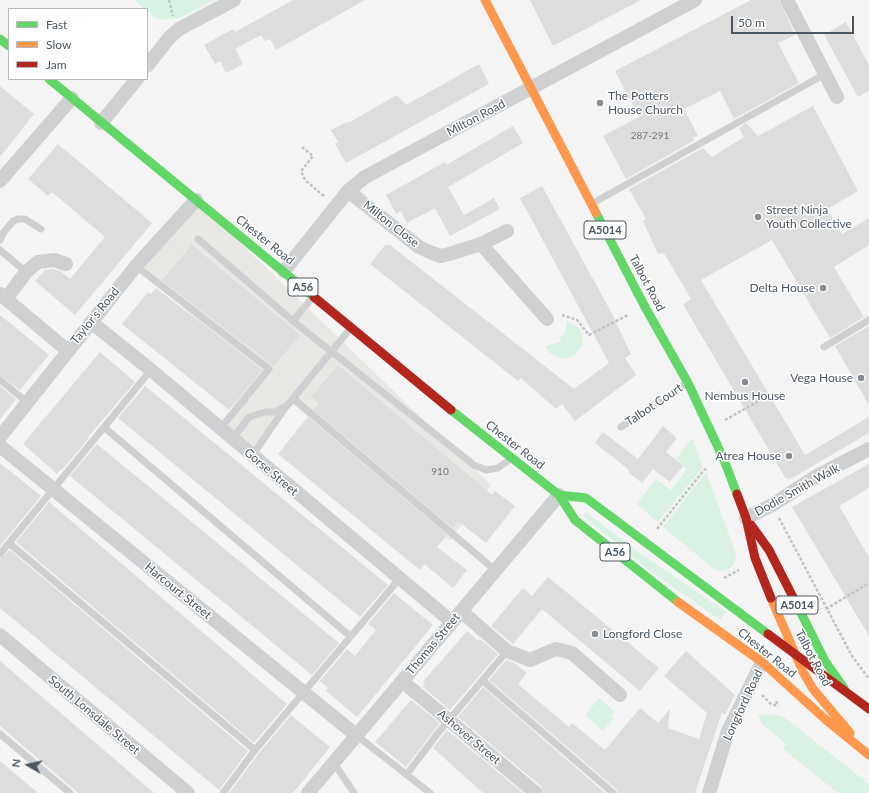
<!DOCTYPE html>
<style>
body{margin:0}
#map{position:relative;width:869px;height:793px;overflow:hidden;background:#f4f4f4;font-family:Lato,sans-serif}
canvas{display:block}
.legend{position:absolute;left:8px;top:8px;width:140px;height:72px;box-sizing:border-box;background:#fff;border:1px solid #b7bbc0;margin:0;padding:5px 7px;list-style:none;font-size:12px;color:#4a5661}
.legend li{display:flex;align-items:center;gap:8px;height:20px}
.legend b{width:20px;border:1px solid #b7bbc0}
.north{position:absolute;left:8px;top:745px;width:40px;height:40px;-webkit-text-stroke:3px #fff;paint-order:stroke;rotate:279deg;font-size:11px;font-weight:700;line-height:16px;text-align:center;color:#4a5661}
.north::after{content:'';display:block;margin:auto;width:14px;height:18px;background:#4a5661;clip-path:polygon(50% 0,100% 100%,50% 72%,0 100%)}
.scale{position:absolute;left:731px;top:16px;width:123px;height:18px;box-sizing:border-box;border:2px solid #4a5661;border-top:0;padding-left:5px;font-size:12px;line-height:14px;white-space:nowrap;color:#4a5661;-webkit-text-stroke:3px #fff;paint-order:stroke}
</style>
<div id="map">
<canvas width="869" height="793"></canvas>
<ul class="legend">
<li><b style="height:5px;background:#63d668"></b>Fast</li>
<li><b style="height:5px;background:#ff974d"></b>Slow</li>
<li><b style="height:5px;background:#b3261e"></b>Jam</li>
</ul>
<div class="north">N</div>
<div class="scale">50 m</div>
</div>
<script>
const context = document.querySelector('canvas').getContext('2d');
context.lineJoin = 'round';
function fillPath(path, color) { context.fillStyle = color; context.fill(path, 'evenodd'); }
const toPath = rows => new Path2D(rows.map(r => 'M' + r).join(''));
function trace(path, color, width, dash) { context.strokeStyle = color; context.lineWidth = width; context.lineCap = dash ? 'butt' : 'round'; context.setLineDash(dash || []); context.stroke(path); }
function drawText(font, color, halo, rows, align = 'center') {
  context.font = font + ' Lato,sans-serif'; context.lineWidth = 3; context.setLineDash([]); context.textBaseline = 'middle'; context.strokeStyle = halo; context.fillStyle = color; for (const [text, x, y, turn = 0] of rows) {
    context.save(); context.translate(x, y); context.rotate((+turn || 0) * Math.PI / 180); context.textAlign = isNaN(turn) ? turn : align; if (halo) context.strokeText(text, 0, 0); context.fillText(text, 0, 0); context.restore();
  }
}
fillPath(toPath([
 [196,200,491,485,450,541,292,403,252,456,220,429,254,370,136,266]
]), '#e8e7e3');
fillPath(toPath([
 [134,0,214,0,180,18,158,20],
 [567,321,577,326,581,331,583,345,574,356,563,359,549,353,546,346,560,342,561,336,565,334],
 [692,438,703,467,658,522,636,504,656,479,671,490,687,469,676,459],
 [706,472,735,551,736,558,734,564,729,569,721,571,714,569,663,527],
 [586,512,637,551,726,612,720,620,653,573,583,516],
 [599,698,615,712,611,716,614,718,603,731,585,715],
 [763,714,778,715,784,717,869,784,869,793,838,793,783,749,786,744,762,724,758,716]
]), '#d9f2e3');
fillPath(toPath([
 [293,0,365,0,276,50,270,39,265,41,261,35,235,49,243,64,226,73,220,61,215,64,204,45,233,29,235,32],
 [530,0,641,0,553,46],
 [751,0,779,0,795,35,778,43,799,83,734,119,720,91,684,109,698,136,693,138,695,140,626,179,603,136,639,117,615,71],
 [846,22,869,65,869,91,858,97,824,35],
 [479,64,489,84,346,163,335,144,338,142,331,130,347,122,348,123,397,95,406,105],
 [0,86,34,114,0,157],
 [813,106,858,191,827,209,842,234,869,218,869,245,834,267,864,317,830,338,772,240,701,280,805,455,869,417,869,433,789,480,788,478,786,479,684,306,684,304,691,299,664,253,658,254,643,221,646,219,629,189,703,148,712,157,744,137,739,128,746,123,758,136],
 [513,126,523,143,448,187,464,215,494,198,500,209,450,236,435,208,407,223,401,211,396,214,386,195,445,162,446,165],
 [58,144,152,223,75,315,35,281,45,270,53,269,60,271,70,279,105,237,52,192,48,196,28,179],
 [542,186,610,310,631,354,625,358,636,375,575,421,562,404,556,409,521,378,518,381,370,264,385,245,390,245,574,389,609,363,520,198],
 [192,245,300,335,274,366,162,280],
 [156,288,262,370,229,410,122,324,148,292,151,294],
 [0,315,49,355,20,390,0,375],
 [869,326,869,405,835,346],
 [100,352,135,382,88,437,89,438,62,470,61,469,57,474,23,444],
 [338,365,492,495,495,491,515,506,486,543,459,522,457,523,453,528,314,410,319,404,311,397],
 [0,386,16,399,0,419],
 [145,386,388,585,360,617,118,418],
 [308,417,447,535,437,547,467,570,453,588,424,564,420,570,278,454],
 [663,426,677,438,666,452,683,466,670,482,653,469,642,483,628,472,629,470,595,443,603,432,638,459],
 [97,444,339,643,312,675,70,476],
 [0,463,41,496,0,546],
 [869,464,869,488,839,506,869,557,869,636,792,507],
 [49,502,287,704,254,743,16,542],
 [10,550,248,751,219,790,0,608,0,559],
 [548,577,659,668,640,691,542,609,513,644,491,626,523,588,532,596],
 [394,593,433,625,357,717,326,691,328,688,320,681,347,649,355,656,376,630,368,624],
 [467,631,478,641,480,639,498,654,450,710,423,687,425,684,423,682],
 [686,651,735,695,725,715,722,712,695,793,618,793,616,789,489,680,506,660,514,663,527,673,518,684,569,727,572,723,605,750,640,708,658,723,670,709,668,728,699,739,707,713,664,676],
 [0,661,154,793,78,793,0,726],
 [483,687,605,793,544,793,541,786,458,717],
 [411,700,440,723,406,767,375,742],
 [291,715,330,747,293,793,229,793,259,753],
 [447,730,523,793,483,793,433,748],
 [0,761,38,793,0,793]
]), '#ddddde');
trace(toPath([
 [169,0,173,16],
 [302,147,313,156,301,171,305,180,325,197],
 [562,315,577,320,589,335,628,315],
 [725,420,773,393],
 [779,518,852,656,869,679],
 [657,529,704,470,708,468],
 [724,578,739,570],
 [826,609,869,583],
 [762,695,771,704,778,706],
 [776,701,778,706]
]), '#bcc7c4', 2.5, [3, 2]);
trace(toPath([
 [593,203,825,74],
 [198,239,293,321,474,465,486,470,498,468,509,460],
 [0,240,4,232,13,221,18,219,25,219,41,229],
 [0,250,26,272],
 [136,266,269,369,220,429],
 [293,321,312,298],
 [824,347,869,320],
 [0,380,27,402],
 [294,399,495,570],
 [621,427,686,384],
 [105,428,350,636],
 [232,439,249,417,265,412,275,412,287,406,349,330],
 [252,456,285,408],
 [9,543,255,750],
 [0,554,151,370],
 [483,681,613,793],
 [0,734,70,793],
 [356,735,430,793],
 [334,763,354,793],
 [407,774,438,733,507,651],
 [223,793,255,750,400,578]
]), '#ced0d2', 7);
trace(toPath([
 [787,0,837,97],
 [147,66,169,38,179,29,234,0],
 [101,123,137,79],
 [0,181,72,98],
 [348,191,419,247,432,253,441,256,449,254,481,244,507,231],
 [481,244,547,319],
 [284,271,348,191,365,177,695,0],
 [0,294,67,350],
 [6,299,26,272,38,262,54,260,66,264],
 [91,322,151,370,452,622],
 [0,437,136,266,196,200],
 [0,446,356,735],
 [746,518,772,505,817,476,869,449],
 [461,611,507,651,530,660,556,649,572,653,620,695],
 [0,635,188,793],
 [402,681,536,793],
 [308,793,559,495],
 [709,793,728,731,762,662]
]), '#ced0d2', 14);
trace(toPath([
 [0,39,9,46],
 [49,79,314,297],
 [596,213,645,307,688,383,724,460,737,494],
 [451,410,559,495,575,520,678,602],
 [559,495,586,498,768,634],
 [798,607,825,661,844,688]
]), '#63d668', 9);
trace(toPath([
 [485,0,596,213],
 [771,598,803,672,813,689,850,733],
 [678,602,762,662,825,719,869,755]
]), '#ff974d', 9);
trace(toPath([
 [314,297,451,410],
 [737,494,746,518,755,558,771,598],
 [751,525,769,550,798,607],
 [768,634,869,709]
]), '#b3261e', 9);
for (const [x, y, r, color] of [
 [600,103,4,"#868d94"],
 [758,217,4,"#868d94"],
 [823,288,4,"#868d94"],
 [861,378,4,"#868d94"],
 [745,382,4,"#868d94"],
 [789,456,4,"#868d94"],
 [595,634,4,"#868d94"]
]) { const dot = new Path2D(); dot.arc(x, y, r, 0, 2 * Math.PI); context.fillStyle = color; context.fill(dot); trace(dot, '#fff', 1.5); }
drawText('10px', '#707881', null, [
 ["287-291",650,136],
 ["910",440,472]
]);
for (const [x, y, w] of [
 [605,230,42],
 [303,287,30],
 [615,552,30],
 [797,605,42]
]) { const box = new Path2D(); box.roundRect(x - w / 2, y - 9, w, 18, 3); context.fillStyle = '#fff'; context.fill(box); trace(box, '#4a5661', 1); }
drawText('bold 11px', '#4a5661', null, [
 ["A5014",605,230],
 ["A56",303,287],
 ["A56",615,552],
 ["A5014",797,605]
]);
drawText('12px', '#4a5661', '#fff', [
 ["The Potters",608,96],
 ["House Church",608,110],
 ["Street Ninja",766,210],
 ["Youth Collective",766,224],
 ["Delta House",815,288,"right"],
 ["Vega House",853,378,"right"],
 ["Nembus House",745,396,"center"],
 ["Atrea House",781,456,"right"],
 ["Longford Close",603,634]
], 'left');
drawText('12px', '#4a5661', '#fff', [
 ["Milton Road",476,118,-28],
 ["Milton Close",391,224,38],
 ["Chester Road",265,240,39],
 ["Talbot Road",647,283,62],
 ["Taylor's Road",95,316,-51],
 ["Talbot Court",654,405,-34],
 ["Chester Road",515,445,38],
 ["Gorse Street",271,472,40],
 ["Dodie Smith Walk",797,490,-29],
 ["Harcourt Street",178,591,39],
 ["Thomas Street",433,644,-50],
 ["Chester Road",767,653,39],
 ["Talbot Road",813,658,62],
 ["Longford Road",743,705,-65],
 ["South Lonsdale Street",94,715,40],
 ["Ashover Street",469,737,40]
]);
</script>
